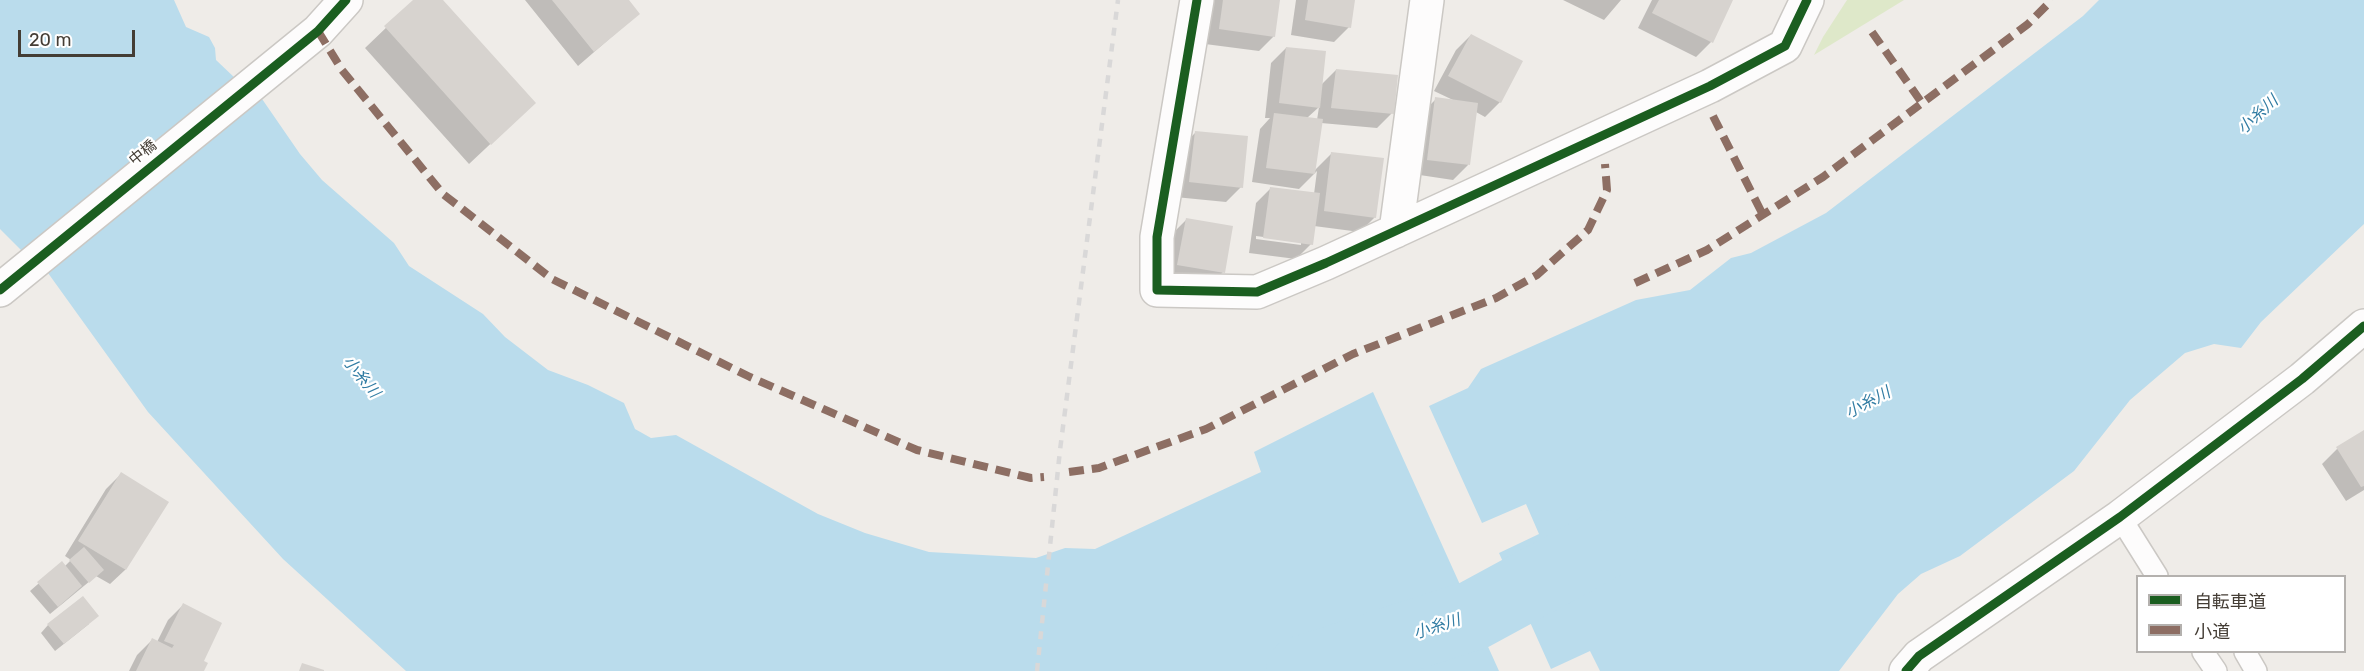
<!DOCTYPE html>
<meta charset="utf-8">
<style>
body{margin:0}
#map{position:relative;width:2364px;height:671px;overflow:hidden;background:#efece8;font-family:Rubik,"Noto Sans JP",sans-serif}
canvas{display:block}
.legend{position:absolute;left:2136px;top:575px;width:210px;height:78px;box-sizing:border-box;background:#fff;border:2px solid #b4b1ae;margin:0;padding:8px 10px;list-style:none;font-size:18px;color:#443d35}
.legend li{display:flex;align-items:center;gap:12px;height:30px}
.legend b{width:30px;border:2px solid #b4b1ae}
.scale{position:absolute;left:18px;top:30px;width:117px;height:27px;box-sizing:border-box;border:3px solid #443d35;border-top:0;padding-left:8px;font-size:18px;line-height:21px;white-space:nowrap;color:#443d35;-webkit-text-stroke:4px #fff;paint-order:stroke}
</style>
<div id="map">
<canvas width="2364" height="671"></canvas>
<ul class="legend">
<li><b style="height:8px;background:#1b5e20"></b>自転車道</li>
<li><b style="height:8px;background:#8d6e63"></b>小道</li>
</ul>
<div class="scale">20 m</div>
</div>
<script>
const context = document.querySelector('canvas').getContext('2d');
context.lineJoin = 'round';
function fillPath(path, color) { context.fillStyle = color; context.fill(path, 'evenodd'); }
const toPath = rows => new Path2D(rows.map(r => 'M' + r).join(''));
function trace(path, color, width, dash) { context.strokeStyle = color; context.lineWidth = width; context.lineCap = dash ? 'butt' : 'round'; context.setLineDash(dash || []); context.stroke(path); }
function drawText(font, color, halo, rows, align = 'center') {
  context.font = font + ' Rubik,"Noto Sans JP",sans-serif'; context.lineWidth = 4.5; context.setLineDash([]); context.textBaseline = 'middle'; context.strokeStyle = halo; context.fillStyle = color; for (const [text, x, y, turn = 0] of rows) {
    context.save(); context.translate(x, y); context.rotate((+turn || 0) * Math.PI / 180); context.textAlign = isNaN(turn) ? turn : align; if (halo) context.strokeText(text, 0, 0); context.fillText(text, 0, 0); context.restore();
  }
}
fillPath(toPath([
 [1847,0,1904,0,1814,55,1823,37]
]), '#dee8c9');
fillPath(toPath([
 [0,0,174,0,186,27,209,37,215,48,216,60,236,79,23,252,0,229],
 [2099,0,2364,0,2364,224,2261,322,2241,348,2214,344,2185,353,2130,400,2074,471,1960,556,1921,574,1898,594,1839,671,1600,671,1590,651,1551,669,1499,553,1539,534,1526,504,1482,523,1429,406,1468,388,1481,369,1636,300,1690,290,1731,258,1751,253,1826,213,2083,16],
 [260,96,300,154,322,180,394,243,409,266,483,314,505,337,548,370,588,385,624,403,635,429,651,438,676,435,818,514,865,533,929,552,1036,558,1065,548,1095,549,1261,472,1254,452,1373,392,1499,671,406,671,283,559,148,412,48,273]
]), '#badcec');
fillPath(toPath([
 [415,0,441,0,534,103,469,164,365,48],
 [525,0,627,0,638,14,578,66],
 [1211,0,1279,0,1274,36,1259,51,1205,44],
 [1296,0,1354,0,1349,27,1334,42,1291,35],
 [1563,0,1621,0,1604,20],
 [1652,0,1732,0,1711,42,1696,57,1638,28],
 [1471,35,1500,102,1485,117,1476,112,1468,165,1453,180,1413,174,1421,114,1436,99,1453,100,1434,91,1456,50],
 [1286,48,1320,86,1336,70,1392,113,1377,128,1321,123,1314,171,1332,153,1375,217,1360,232,1314,226,1311,244,1296,259,1249,253,1256,203,1271,188,1314,194,1317,171,1299,189,1252,182,1260,129,1270,118,1265,118,1271,63],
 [1319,107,1317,120,1307,118],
 [1256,236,1301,242,1301,245,1256,239],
 [1196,132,1241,187,1226,202,1175,197,1181,147],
 [1186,220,1223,272,1208,287,1163,280,1171,235],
 [2364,431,2364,490,2346,501,2322,464,2337,449],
 [121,474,167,502,125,570,110,584,96,576,50,614,30,591,61,564,64,567,71,560,65,556,106,489],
 [183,605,203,671,129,671,137,655,152,640,157,642,168,620],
 [89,624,55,651,41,633,48,625]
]), '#0003');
trace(toPath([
 [1301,671,1474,615,1603,545]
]), '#badcec', 70);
fillPath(toPath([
 [413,0,443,0,536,103,491,145,384,26],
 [552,0,629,0,640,14,594,52],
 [1223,0,1280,0,1275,37,1219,29],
 [1308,0,1355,0,1351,28,1305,20],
 [1659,0,1733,0,1713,43,1652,13],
 [1471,34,1523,61,1501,103,1448,76],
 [1286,47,1326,51,1320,108,1279,103],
 [1336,69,1398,75,1394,114,1331,108],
 [1435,97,1478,103,1470,165,1427,160],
 [1274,113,1323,119,1315,174,1266,168],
 [1195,131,1248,136,1243,188,1189,182],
 [1331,152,1384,158,1376,218,1324,211],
 [1270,187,1320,193,1313,245,1263,238],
 [1186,218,1233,226,1225,273,1177,265],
 [2364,430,2364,486,2361,487,2336,447],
 [121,472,169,502,126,570,78,541],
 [84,547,104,570,89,583,69,560],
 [62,561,82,586,58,607,37,582],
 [83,596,99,616,64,644,47,624],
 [183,603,222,623,204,661,208,663,204,671,136,671,152,638,172,648,174,645,164,641],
 [302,663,324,670,324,671,299,671]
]), '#d7d3cf');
const service = toPath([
 [2120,517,2157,576],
 [2203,652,2216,671],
 [2245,652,2256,671]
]);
const minor = toPath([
 [1197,0,1157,237,1157,290,1257,292,1326,263,1710,86,1785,46,1807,0],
 [1396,231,1427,0],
 [0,290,318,31,346,0],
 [1906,671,1919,656,2120,517,2302,379,2364,326]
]);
trace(service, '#cbc8c4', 24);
trace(minor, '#cbc8c4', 36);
trace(service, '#fdfcfc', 21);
trace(minor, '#fdfcfc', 33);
trace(toPath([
 [1037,671,1060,450,1118,0]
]), '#d9d8d8', 4.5, [8, 8]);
trace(toPath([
 [318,31,342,70,443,194,552,279,750,377,917,450,1031,478,1044,477],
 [1872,32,1922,103],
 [1713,116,1763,215],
 [1635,283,1707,250,1823,177,2028,24,2052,0],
 [1069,472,1099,468,1206,429,1353,354,1496,298,1537,275,1588,230,1607,190,1605,164]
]), '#8d6e63', 8, [15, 8]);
trace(toPath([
 [1197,0,1157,237,1157,290,1257,292,1326,263,1710,86,1785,46,1807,0],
 [0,290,318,31,346,0],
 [1906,671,1919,656,2120,517,2302,379,2364,326]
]), '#1b5e20', 9);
drawText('15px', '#443d35', '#fff', [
 ["中橋",143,153,-39]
]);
drawText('italic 16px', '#317ca3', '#fff', [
 ["小糸川",2258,115,-42],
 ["小糸川",361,377,51],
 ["小糸川",1868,403,-28],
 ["小糸川",1437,627,-18]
]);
</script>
